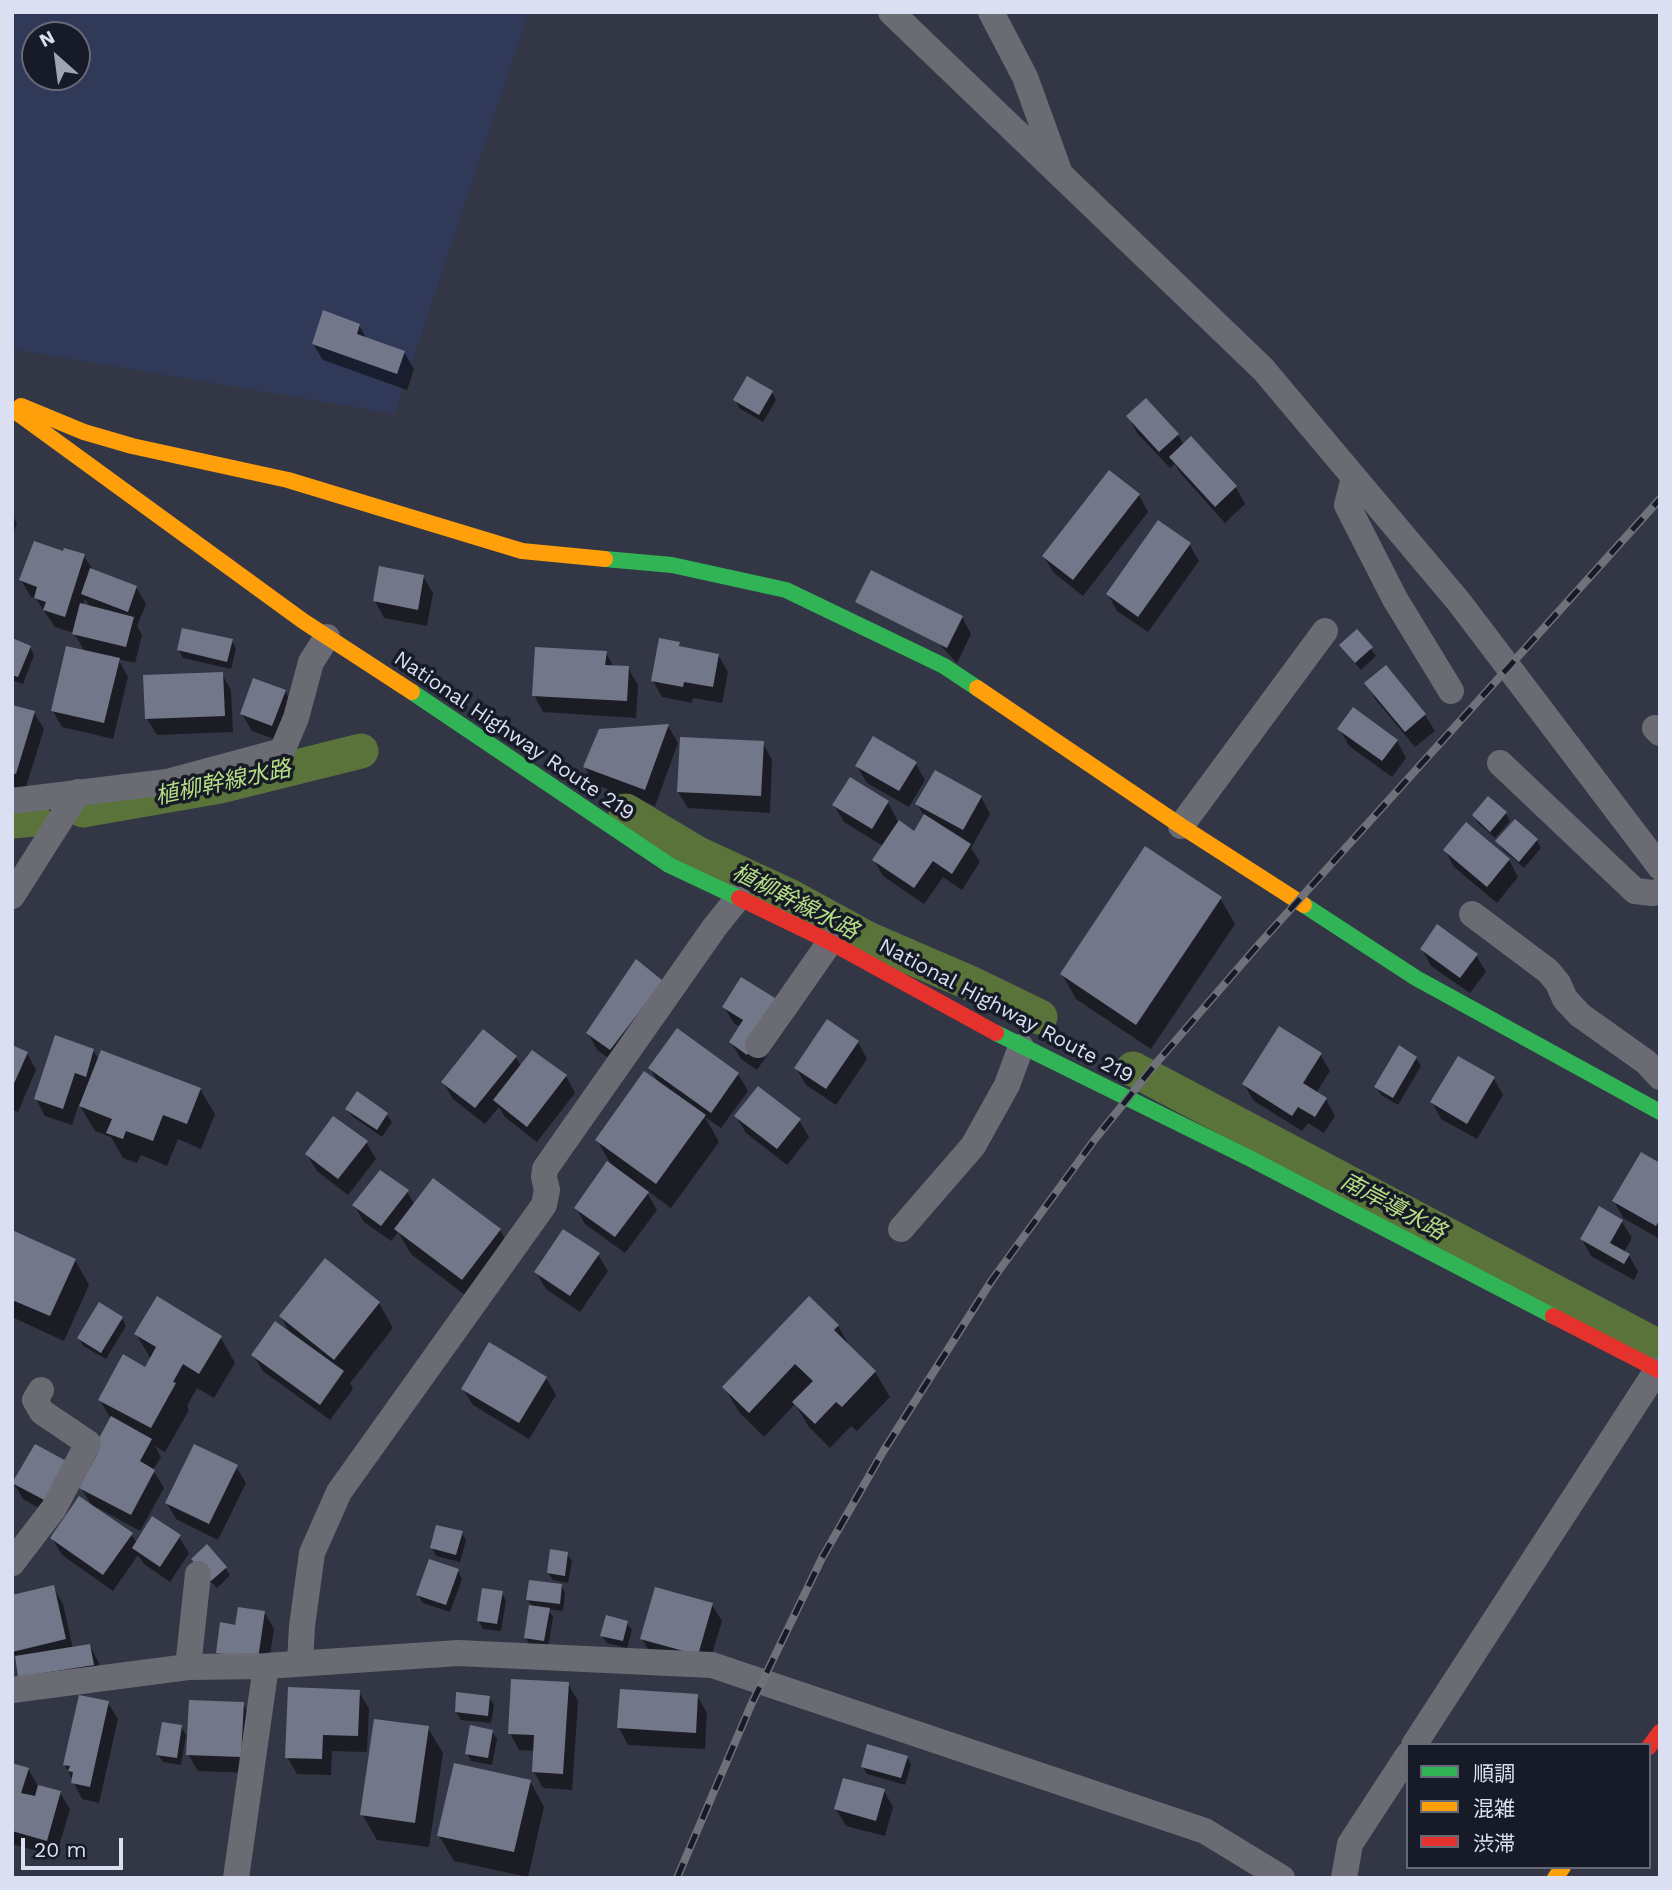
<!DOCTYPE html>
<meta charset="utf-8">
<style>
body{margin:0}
#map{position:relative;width:1672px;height:1890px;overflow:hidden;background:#333645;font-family:"Work Sans","Noto Sans JP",sans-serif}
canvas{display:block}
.frame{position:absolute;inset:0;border:14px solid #dadff1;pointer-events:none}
.legend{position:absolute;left:1406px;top:1743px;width:245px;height:126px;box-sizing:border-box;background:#171b27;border:2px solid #656978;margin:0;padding:9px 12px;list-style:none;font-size:21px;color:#dadff1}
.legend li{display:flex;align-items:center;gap:14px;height:35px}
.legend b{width:35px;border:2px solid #656978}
.north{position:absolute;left:21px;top:21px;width:70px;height:70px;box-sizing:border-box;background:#171b27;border:2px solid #656978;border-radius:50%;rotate:332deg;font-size:19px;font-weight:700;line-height:28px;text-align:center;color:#dadff1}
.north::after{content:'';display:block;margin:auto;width:24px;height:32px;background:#a0a4b5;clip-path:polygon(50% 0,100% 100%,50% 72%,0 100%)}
.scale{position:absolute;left:21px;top:1838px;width:102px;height:32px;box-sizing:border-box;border:4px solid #dadff1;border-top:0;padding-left:9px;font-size:21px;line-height:24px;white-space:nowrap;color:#dadff1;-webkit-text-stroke:5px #171b27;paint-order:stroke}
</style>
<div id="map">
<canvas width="1672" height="1890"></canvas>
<div class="frame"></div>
<ul class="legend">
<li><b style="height:9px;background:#30b455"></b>順調</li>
<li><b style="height:9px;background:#ff9f0a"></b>混雑</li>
<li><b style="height:9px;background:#e5322d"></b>渋滞</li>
</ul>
<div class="north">N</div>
<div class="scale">20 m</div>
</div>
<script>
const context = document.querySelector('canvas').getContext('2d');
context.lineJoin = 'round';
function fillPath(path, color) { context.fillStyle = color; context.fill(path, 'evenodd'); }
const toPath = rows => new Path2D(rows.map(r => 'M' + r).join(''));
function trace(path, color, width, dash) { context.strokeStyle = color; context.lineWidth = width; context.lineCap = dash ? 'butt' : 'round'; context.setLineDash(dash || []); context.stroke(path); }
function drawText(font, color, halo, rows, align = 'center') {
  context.font = font + ' "Work Sans","Noto Sans JP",sans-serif'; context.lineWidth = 7; context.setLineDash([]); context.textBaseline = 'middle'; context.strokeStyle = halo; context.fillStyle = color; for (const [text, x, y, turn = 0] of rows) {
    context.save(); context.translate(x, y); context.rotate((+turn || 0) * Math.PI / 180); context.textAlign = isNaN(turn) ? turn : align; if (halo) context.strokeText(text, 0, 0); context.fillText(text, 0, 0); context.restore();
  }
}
fillPath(toPath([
 [12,12,529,12,395,414,12,349],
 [35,35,77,35,77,77,35,77]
]), '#303958');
fillPath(toPath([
 [359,325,367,340,404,352,414,369,407,390,323,360,313,344],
 [772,392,776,400,763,422,739,408,735,400],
 [1146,400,1178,435,1184,445,1191,439,1236,487,1245,504,1225,523,1181,474,1175,464,1170,468,1137,433,1128,416],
 [1139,495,1148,512,1083,596,1054,573,1044,557],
 [12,515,17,523,12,536],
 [1189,544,1199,561,1148,632,1117,611,1108,594],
 [64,554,84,556,93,570,136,587,146,604,137,626,142,635,135,663,118,659,128,677,113,739,62,727,53,711,85,652,74,633,55,627,36,599,31,597,21,580],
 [85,599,90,607,83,605],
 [872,572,962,617,971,634,957,663],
 [423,576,433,593,427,626,384,618,375,601],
 [1357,632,1376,656,1361,670,1346,653],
 [12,640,30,647,34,655,23,684,12,680],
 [232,641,236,649,231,669,183,658,179,650],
 [679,644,681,648,718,655,728,672,722,703,693,698,692,703,662,697,653,681],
 [606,653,614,667,628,668,638,685,636,718,543,712,534,695],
 [222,674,231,690,233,732,157,735,147,719],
 [1366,683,1425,715,1435,731,1415,747,1376,700],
 [285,691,294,708,282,742,252,731,242,714],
 [12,706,34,713,44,729,25,790,12,786],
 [668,726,678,743,655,806,594,784,585,767,600,731],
 [1340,729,1397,741,1406,758,1392,777,1349,746],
 [763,743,772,760,770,813,688,808,678,792],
 [915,763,925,780,909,807,867,783,857,766],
 [981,797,990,814,971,848,980,862,962,890,943,877,924,904,883,876,874,860,883,846,844,822,834,805,888,802,897,820,915,833,925,817,917,804],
 [1488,798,1506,814,1510,821,1495,838,1478,823,1474,816],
 [1515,822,1537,841,1541,848,1524,868,1502,849,1498,842],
 [1445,850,1509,860,1518,877,1497,903,1454,867],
 [1220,898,1235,924,1151,1049,1076,999,1062,974],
 [1422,949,1476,955,1486,972,1470,993,1431,966],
 [662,982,620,1066,597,1050,588,1033],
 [781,1004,791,1021,757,1070,741,1059,731,1042,740,1027,734,1023,724,1007],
 [858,1042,867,1059,836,1105,806,1085,796,1068],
 [12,1047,27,1053,36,1070,18,1112,12,1110],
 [93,1050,99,1060,200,1089,215,1114,201,1149,178,1139,167,1166,141,1155,137,1163,123,1158,111,1137,95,1131,79,1104,72,1125,45,1116,36,1099],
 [1320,1054,1330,1071,1316,1093,1326,1099,1335,1116,1324,1133,1308,1123,1302,1131,1254,1101,1244,1084],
 [516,1057,521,1066,566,1076,575,1093,537,1142,505,1117,499,1107,485,1124,453,1099,443,1082],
 [1416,1058,1421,1066,1398,1105,1381,1095,1376,1087],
 [650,1068,738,1074,748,1091,721,1128,705,1117,719,1142,671,1208,645,1189,657,1210,625,1253,585,1224,576,1208,613,1168,597,1140,659,1084],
 [1494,1079,1503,1095,1477,1139,1441,1119,1432,1102],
 [358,1094,387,1115,392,1122,382,1137,352,1116,347,1109],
 [736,1116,799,1120,809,1137,787,1165,746,1133],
 [366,1142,376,1159,348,1195,317,1171,307,1155],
 [1660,1165,1660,1239,1623,1218,1614,1201],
 [407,1192,415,1205,500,1230,514,1256,477,1304,411,1254,398,1232,391,1241,364,1222,354,1205],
 [1622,1222,1632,1238,1624,1252,1629,1255,1638,1272,1634,1280,1591,1256,1582,1239],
 [12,1232,75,1260,89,1285,64,1341,12,1317],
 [598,1255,608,1271,580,1312,546,1289,536,1272],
 [809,1298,838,1326,852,1350,875,1372,890,1397,857,1431,851,1426,830,1448,809,1427,795,1404,764,1437,739,1412,724,1387],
 [379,1303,393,1328,350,1383,353,1389,330,1420,263,1371,253,1355,291,1335,281,1316],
 [122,1318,126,1326,106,1359,83,1346,79,1338],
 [136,1334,221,1338,235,1363,214,1398,197,1388,187,1406,189,1410,165,1452,155,1446,161,1457,153,1470,164,1488,140,1531,98,1508,97,1510,131,1534,137,1543,179,1537,189,1553,170,1582,144,1564,138,1555,113,1591,62,1555,52,1538,93,1508,81,1488,111,1419,100,1400,146,1369,151,1359],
 [546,1378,556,1395,529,1439,473,1405,463,1389],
 [35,1447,55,1517,23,1499,13,1482],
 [236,1467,246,1483,218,1540,176,1519,167,1503],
 [461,1532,466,1540,460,1562,436,1556,432,1548],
 [567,1554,572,1561,568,1583,553,1580,548,1573],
 [197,1567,225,1568,230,1575,217,1588],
 [458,1571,462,1579,450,1612,423,1603,418,1595],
 [561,1585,565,1593,563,1611,548,1609,553,1617,548,1648,530,1646,526,1638,531,1605,528,1600],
 [53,1587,63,1604,73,1649,90,1646,99,1663,102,1682,29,1693,13,1651],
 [502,1593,506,1601,501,1631,483,1629,479,1621],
 [712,1605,722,1621,707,1671,652,1656,642,1639],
 [264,1612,274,1629,267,1675,227,1670,218,1653,236,1627],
 [627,1623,632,1630,627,1648,607,1643,602,1636],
 [568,1684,578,1701,572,1790,543,1788,534,1772,535,1751,519,1750,510,1733],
 [359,1692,369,1709,367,1752,332,1751,331,1775,297,1774,287,1757],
 [697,1696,707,1713,705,1749,628,1745,619,1728],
 [489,1697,494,1705,491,1723,461,1720,456,1712],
 [108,1703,118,1719,99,1803,82,1799,65,1765],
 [243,1704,253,1721,250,1773,198,1771,188,1754],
 [181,1727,186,1735,181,1765,163,1762,158,1755],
 [428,1728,443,1753,429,1847,377,1840,362,1814],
 [492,1732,497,1739,492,1765,471,1761,467,1753],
 [907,1757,911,1765,905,1785,867,1774,863,1767],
 [12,1765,28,1769,38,1786,60,1793,70,1809,56,1856,12,1844],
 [530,1781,544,1807,528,1877,454,1861,439,1836],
 [884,1791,893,1807,885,1836,846,1826,836,1809]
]), '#0007');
trace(toPath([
 [83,810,220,786,361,751],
 [626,811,698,854,793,898,868,939,970,983,1040,1017],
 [12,821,34,819],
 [1133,1069,1653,1344]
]), '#5a733a', 35);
fillPath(toPath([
 [323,310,360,324,357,334,405,351,397,374,312,344],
 [747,376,773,391,759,415,733,400],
 [1146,398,1179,434,1159,452,1126,416],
 [1191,436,1237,486,1215,507,1169,457],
 [1109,470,1140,494,1073,580,1042,556],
 [1158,520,1191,543,1138,617,1106,594],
 [34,541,63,551,64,548,85,554,65,617,43,610,46,602,34,598,37,587,19,580],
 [379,566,424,575,418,610,373,601],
 [90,568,137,586,128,612,81,594],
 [871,570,963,616,947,648,855,602],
 [80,603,134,617,126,647,72,634],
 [182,628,233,639,227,662,177,650],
 [1357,629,1373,647,1355,663,1339,645],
 [12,638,31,646,18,677,12,675],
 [659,638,680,642,679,646,719,654,713,687,684,682,683,687,651,681],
 [66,646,120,658,104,723,51,711],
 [535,647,607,651,605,665,629,666,627,701,532,696],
 [1386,665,1426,714,1405,732,1364,683],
 [223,672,225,716,145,719,143,675],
 [253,678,286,690,272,726,240,714],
 [12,705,35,711,16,774,12,773],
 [1353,707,1398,740,1382,761,1337,729],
 [669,724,645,790,583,767,599,729],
 [873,736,917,762,899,791,855,766],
 [680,737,764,741,761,796,677,792],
 [935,770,982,796,963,830,915,804],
 [850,777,889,801,872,829,832,805],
 [1488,796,1507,812,1490,832,1472,815],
 [924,814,971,844,952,874,933,861,914,888,872,860,899,820,914,831],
 [1515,819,1538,839,1519,862,1495,841],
 [1466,822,1510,859,1487,887,1443,850],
 [1145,846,1222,897,1136,1025,1060,974],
 [1437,924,1478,954,1460,978,1420,949],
 [636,959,663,981,610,1050,586,1033],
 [741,977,783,1003,747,1055,729,1042,743,1020,722,1007],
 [827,1019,859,1041,826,1089,794,1068],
 [1279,1026,1322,1053,1303,1083,1327,1098,1315,1117,1298,1107,1292,1116,1242,1084],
 [677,1028,739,1073,711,1113,648,1068],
 [483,1029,517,1056,475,1108,441,1082],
 [55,1035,94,1049,86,1077,75,1073,63,1109,34,1099],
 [12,1045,28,1052,12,1088],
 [1399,1045,1417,1057,1393,1098,1374,1087],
 [101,1050,201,1088,187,1124,163,1115,153,1141,126,1131,123,1139,106,1133,112,1119,79,1106],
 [532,1050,567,1075,527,1127,493,1100],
 [1458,1056,1495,1077,1467,1124,1430,1102],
 [644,1071,706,1115,656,1184,595,1140],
 [758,1086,801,1119,777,1149,734,1116],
 [357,1091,388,1113,377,1130,345,1109],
 [333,1116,368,1141,338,1179,305,1154],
 [1641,1152,1660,1163,1660,1219,1656,1226,1612,1201],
 [607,1161,649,1192,615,1237,574,1208],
 [380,1170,409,1190,381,1226,352,1205],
 [433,1178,501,1229,462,1280,394,1229],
 [1599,1206,1623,1220,1610,1243,1630,1254,1624,1264,1580,1239],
 [563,1229,600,1253,570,1296,534,1272],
 [12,1230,76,1259,50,1316,12,1300],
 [325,1258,380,1302,334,1360,279,1316],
 [157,1296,222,1336,199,1374,183,1364,173,1382,176,1383,151,1428,98,1400,123,1354,145,1367,156,1347,134,1334],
 [809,1296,839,1325,834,1330,876,1371,842,1407,836,1402,815,1424,792,1402,813,1381,795,1364,749,1413,722,1387],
 [99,1302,123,1317,101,1353,77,1338],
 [275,1321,344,1371,320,1405,251,1355],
 [489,1342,547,1377,519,1423,461,1389],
 [111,1416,152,1439,140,1461,155,1470,131,1515,79,1488,98,1452,93,1449],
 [35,1444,70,1463,46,1501,12,1483],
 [194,1444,238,1465,209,1524,165,1503],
 [79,1496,133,1533,103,1575,50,1538],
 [152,1516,181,1535,160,1567,132,1548],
 [436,1525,463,1531,456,1555,430,1548],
 [207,1544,227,1567,211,1581,191,1559],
 [550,1549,568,1552,565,1576,547,1573],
 [429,1559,459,1569,446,1605,416,1595],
 [529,1580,562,1584,560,1604,526,1600],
 [54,1585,66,1639,12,1652,12,1595],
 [655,1587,713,1603,698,1655,640,1639],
 [482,1588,503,1591,497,1624,477,1621],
 [529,1605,550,1608,544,1641,524,1638],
 [238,1607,265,1611,258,1659,216,1653,220,1622,235,1625],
 [606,1615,628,1621,623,1641,600,1636],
 [90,1644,94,1665,18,1677,15,1656],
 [511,1679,569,1682,563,1774,532,1772,534,1735,508,1734],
 [288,1687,360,1690,358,1736,323,1735,322,1759,285,1758],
 [620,1689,698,1694,696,1733,617,1728],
 [456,1692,490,1696,488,1716,455,1712],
 [79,1695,109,1701,90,1787,71,1783,73,1772,68,1771,70,1766,63,1765],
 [189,1700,244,1702,241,1757,186,1755],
 [374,1719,429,1726,415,1823,360,1815],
 [162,1722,182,1725,177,1758,156,1755],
 [470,1725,493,1730,488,1758,465,1754],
 [867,1744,908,1756,901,1778,861,1767],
 [12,1763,29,1768,21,1793,35,1796,38,1785,61,1791,47,1841,12,1831],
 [454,1763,531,1780,514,1852,437,1836],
 [843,1778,885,1789,876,1821,834,1809]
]), '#73778a');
trace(toPath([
 [891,12,1263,369,1459,602,1660,867],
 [991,12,1025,77,1059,171],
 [1354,478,1347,505,1395,599,1451,691],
 [1655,728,1660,733],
 [1500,763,1635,891,1653,893,1660,891],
 [12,801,167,782,282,751,296,718,311,662,327,637],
 [1181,826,1325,631],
 [12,896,78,792],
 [1472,914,1548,971,1558,983,1565,999,1580,1015,1646,1062,1660,1077],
 [758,1045,830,942],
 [901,1229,973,1146,1007,1085,1021,1047],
 [12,1563,54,1508,88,1443,42,1412,35,1400,41,1390],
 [300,1663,302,1626,312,1553,339,1492,544,1205,547,1190,544,1177,545,1169,714,928,738,898],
 [188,1667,198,1574],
 [12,1690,188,1667,266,1666,458,1653,712,1665,1205,1831,1282,1878],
 [1414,1745,1657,1370],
 [236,1878,266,1666],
 [1344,1878,1350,1844,1408,1755]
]), '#6b6c73', 26);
trace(toPath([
 [605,559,672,565,786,590,944,666,977,688],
 [412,692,669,865,739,898],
 [1304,905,1416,978,1660,1112],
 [996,1033,1251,1159,1553,1316]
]), '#30b455', 16);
trace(toPath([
 [21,406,84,432,132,446,288,480,522,551,605,559],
 [12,409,303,621,412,692],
 [977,688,1181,826,1304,905],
 [1555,1878,1563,1867]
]), '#ff9f0a', 16);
trace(toPath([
 [739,898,830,942,996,1033],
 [1553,1316,1660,1371],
 [1649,1747,1660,1732]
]), '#e5322d', 16);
const rail = toPath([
 [677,1878,751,1705,822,1558,884,1450,992,1280,1095,1139,1158,1061,1260,943,1660,499]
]);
trace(rail, '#6f727a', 8);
trace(rail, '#171b27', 5, [16]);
drawText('21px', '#dadff1', '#171b27', [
 ["National Highway Route 219",514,736,34],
 ["National Highway Route 219",1006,1011,28]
]);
drawText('italic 23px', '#b6de83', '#171b27', [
 ["植柳幹線水路",223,783,-12],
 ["植柳幹線水路",795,902,27],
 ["南岸導水路",1393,1207,28]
]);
</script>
